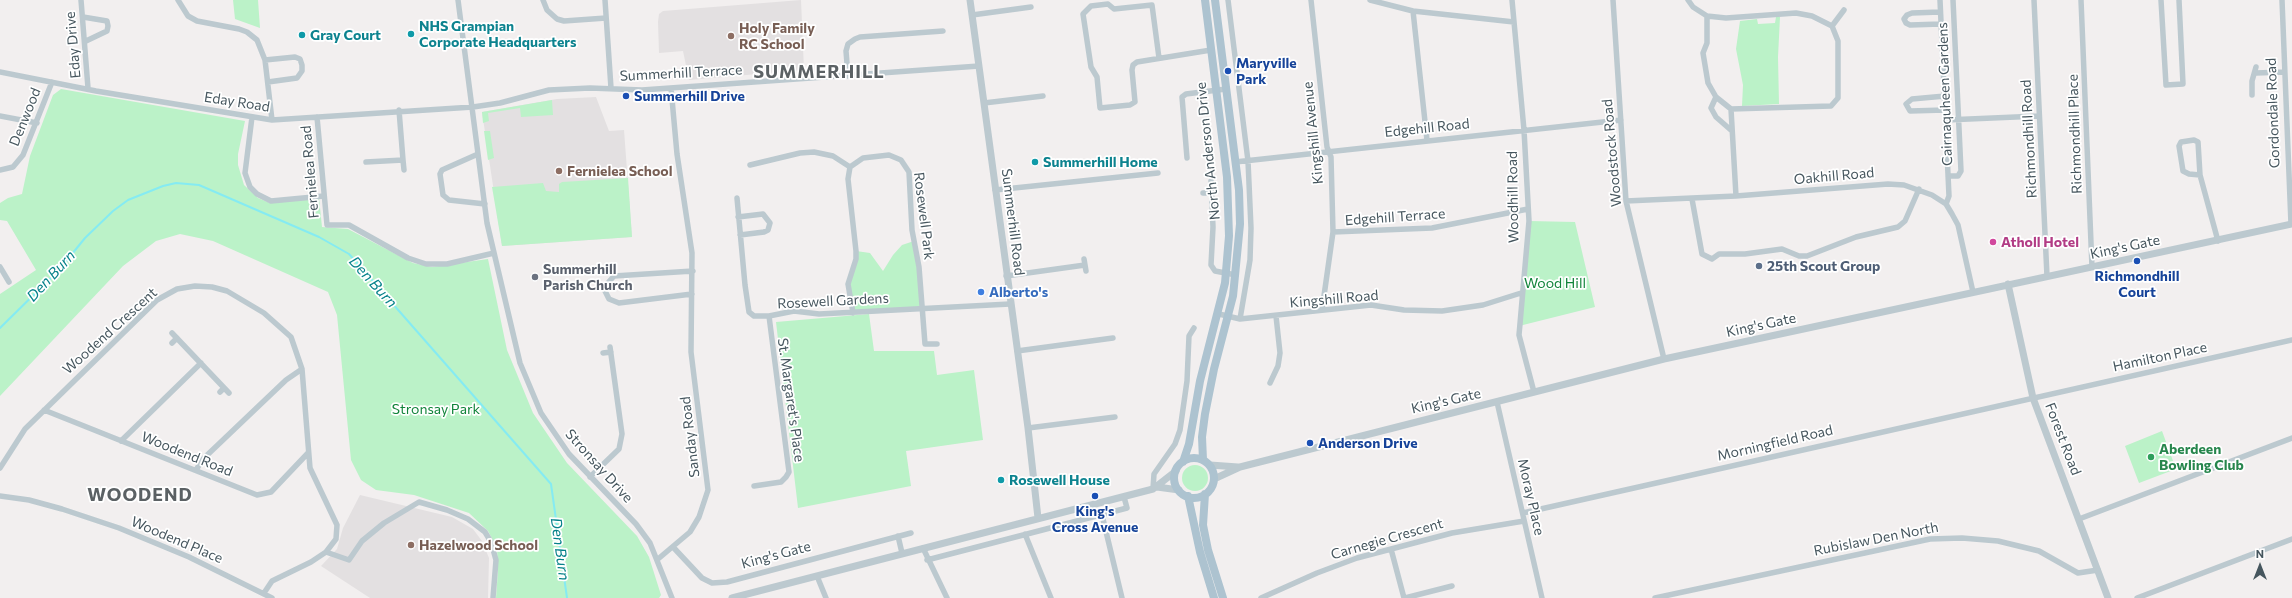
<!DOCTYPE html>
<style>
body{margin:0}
#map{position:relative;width:2292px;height:598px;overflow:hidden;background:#f2efef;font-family:Commissioner,sans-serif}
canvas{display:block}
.north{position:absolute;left:2240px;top:546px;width:40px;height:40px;-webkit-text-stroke:3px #fff;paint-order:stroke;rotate:0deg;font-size:11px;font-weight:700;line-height:16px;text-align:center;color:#46565e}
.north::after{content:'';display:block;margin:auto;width:14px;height:18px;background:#46565e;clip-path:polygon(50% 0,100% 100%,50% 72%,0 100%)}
</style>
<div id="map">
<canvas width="2292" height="598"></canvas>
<div class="north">N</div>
</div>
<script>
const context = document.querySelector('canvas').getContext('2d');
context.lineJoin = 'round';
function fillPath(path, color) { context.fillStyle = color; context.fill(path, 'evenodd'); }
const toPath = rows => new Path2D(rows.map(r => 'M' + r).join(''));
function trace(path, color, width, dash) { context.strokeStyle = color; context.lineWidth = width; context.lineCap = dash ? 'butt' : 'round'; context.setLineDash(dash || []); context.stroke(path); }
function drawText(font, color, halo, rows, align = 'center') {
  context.font = font + ' Commissioner,sans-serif'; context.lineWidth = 3.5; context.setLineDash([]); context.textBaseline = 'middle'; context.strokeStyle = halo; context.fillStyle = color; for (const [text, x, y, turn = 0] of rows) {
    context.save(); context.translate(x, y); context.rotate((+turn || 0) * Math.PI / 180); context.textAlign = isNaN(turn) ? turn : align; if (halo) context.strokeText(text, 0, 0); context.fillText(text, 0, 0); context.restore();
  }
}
fillPath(toPath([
 [801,0,804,70,689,80,683,51,659,53,658,22,659,14,663,11],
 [596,97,609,131,624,130,632,237,502,246,482,112,557,99],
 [360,495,452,517,473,529,482,541,489,558,488,598,370,598,321,566,337,549,343,528]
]), '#e3e0e1');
fillPath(toPath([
 [233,0,258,0,260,28,235,19],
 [1776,17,1780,17,1778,57,1779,104,1742,106,1743,85,1736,49,1740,21,1757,19,1758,24,1775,23],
 [61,89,245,121,238,154,238,165,244,185,258,198,270,203,319,198,322,227,348,229,413,263,432,267,488,259,507,350,533,413,567,463,637,536,649,557,661,595,659,598,496,598,498,570,497,548,488,531,469,513,414,495,376,490,361,480,351,460,337,315,328,292,213,241,180,234,156,241,123,266,0,396,0,294,36,270,7,221,0,220,0,203,8,198,22,194,30,156,53,95],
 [552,100,553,115,521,117,520,108,488,113,489,121,483,123,482,112],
 [484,131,490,131,494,158,488,160],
 [628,178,632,237,502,246,492,187,543,183,546,191,559,192,559,184,562,182],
 [1529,221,1575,222,1595,307,1519,326],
 [914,241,922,307,853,313,849,277,856,251,870,253,883,271,893,255,902,245],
 [869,314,874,351,934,351,937,375,974,370,983,440,906,451,911,486,798,508,776,322],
 [2162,431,2176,469,2139,483,2125,446],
 '1182 478a13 13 0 1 1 26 0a13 13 0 1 1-26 0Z'
]), '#bbf2c8');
trace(toPath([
 [0,328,59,270,85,238,113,211,128,200,163,186,176,183,199,185,319,237,349,254,551,484,567,598]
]), '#85ebf2', 2);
trace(toPath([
 [81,0,88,88],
 [178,0,188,16,197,21,239,29,247,32,257,40,265,60,272,120],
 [458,0,487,223,520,363,541,413,569,454,636,524,650,543,672,598],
 [543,0,547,10,557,19,564,21,606,18],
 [605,0,611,88],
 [1228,0,1248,161,1251,228,1250,260,1240,319],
 [1311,0,1327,147,1331,157,1333,232,1322,310],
 [1370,0,1413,11,1514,22],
 [1512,0,1524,130,1529,221,1519,335,1534,392],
 [1613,0,1626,201,1664,359],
 [1688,0,1693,7,1707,16,1726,18,1796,13,1812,16,1832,26,1838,41,1838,98,1831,106,1731,109,1716,97,1708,83,1703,53,1707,43,1707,16],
 [1940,0,1949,196,1946,204],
 [2034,0,2047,276],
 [2081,0,2092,267],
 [2161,0,2166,85,2183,84,2179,0],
 [2282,0,2291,224],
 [1413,11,1427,140],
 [1940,12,1912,13,1907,15,1904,19,1906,23,1910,25,1941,24],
 [972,15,1031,7],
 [83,17,107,21,108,26,107,31,86,41],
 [1832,26,1844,10],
 [1159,58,1152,5,1114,9,1108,4,1091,6,1083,14,1091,67,1097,77,1100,108,1130,105,1135,102,1132,70,1133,65,1137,62,1211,50],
 [265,60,295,57,300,59,302,65,302,71,297,78,268,82],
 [0,72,96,91,272,120,473,107,500,103,549,90,590,88,642,90,979,66],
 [2256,73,2284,72],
 [848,76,846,51,848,44,855,39,860,37,943,31],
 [2252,95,2252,81,2256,67],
 [1945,96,1912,99,1906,104,1910,111,1945,110],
 [1716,97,1711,108,1716,117,1732,131],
 [984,103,1043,96],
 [1731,109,1736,196],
 [0,116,37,123],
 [252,117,245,173,250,187,257,194,271,201,324,196],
 [317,117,327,225,349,225,408,258,426,264,447,264,494,253],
 [1946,120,2039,116],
 [478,154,442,170,440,174,443,195,449,200,485,204],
 [1187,158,1182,97,1186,94,1226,89],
 [403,160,404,170],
 [366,162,403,160,399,110],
 [1235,162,1621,120],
 [750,165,800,153,814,152,833,156,850,167],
 [0,170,13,167,23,155,52,82],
 [2200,175,2189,174,2183,171,2179,146,2181,142,2194,140,2198,142,2200,175,2218,241],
 [1948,176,1958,176,1961,171,1953,0],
 [1211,181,1213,227,1211,265,1215,271,1236,275],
 [995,190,1158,173],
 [1203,193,1212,193],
 [737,198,745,285,749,312,754,316,769,316,794,311,819,314,1010,304],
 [1692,199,1702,254,1712,259,1719,254,1745,254,1782,249,1799,256,1807,256,1856,237,1898,227,1905,221,1919,189],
 [1626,201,1736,196,1888,184,1904,185,1932,195,1946,204,1952,214,1958,225,1973,292],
 [738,217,763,214,770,223,768,230,764,232,740,235],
 [1333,232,1432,228,1528,209],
 [1084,259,1086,271],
 [0,267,9,282],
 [1006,276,1085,265],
 [692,294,619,303,609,299,605,291,607,284,614,276,693,271],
 [853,313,848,284,856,259,856,251,848,179,850,167,863,158,889,155,901,160,909,172,912,230,919,267,925,344,937,344],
 [1219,314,1240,319,1371,305,1404,310,1442,311,1483,305,1521,293],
 [172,333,229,393],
 [172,343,177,338],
 [1017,351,1113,338],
 [603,353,611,352],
 [1270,383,1278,366,1280,353,1276,316],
 [220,392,224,388],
 [1497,402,1542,598],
 [44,410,257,495,271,492,308,453],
 [1028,428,1115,417],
 [121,441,201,363],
 [0,468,25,429,157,300,177,289,195,286,212,287,227,291,264,313,291,337,302,369,310,468,337,525,336,539,326,552,311,562,272,581,264,593],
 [196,470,203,459,286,380,302,369],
 [590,477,619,449,622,434,610,347],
 [754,486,781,482,786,477,789,472,769,316],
 [1153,489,1154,474,1175,444,1180,430,1187,381,1189,336,1194,328],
 [0,496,29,500,62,509,119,528,189,557,272,598],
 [1523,513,2292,340],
 [1102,515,1122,598],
 [2079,519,2292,438],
 [1025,534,1051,598],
 [898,536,902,553],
 [673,547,702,578,712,583,727,582,911,533],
 [923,548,947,598],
 [1391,549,1404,598],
 [326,552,349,560,362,541,384,523,419,502,447,510,468,519,485,532,491,542,496,560,493,598],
 [658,559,690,532,699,517,708,490,691,352,692,253,677,154,671,88],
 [927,560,1127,508,1124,497],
 [817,576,826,598],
 [1261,598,1317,573,1357,558,1452,533,1524,521],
 [1405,598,1452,586],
 [1655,598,1930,539,1962,538,1998,541,2039,551,2078,573,2098,570],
 [2137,598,2292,539]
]), '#bcc9cf', 5.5);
trace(toPath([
 [970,0,1028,428,1038,518],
 [2008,284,2033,398,2108,598],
 [1210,465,1238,467],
 [1214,479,1240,467,1664,359,2292,224],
 [1157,487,1179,490],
 [732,598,1153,489,1176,471]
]), '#bcc9cf', 7);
trace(toPath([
 '1174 478a20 20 0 1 1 40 0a20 20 0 1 1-40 0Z',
 [1203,460,1202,437,1205,414,1214,369,1233,296,1240,224,1239,190,1215,0],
 [1183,462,1189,444,1200,381,1225,283,1229,236,1227,177,1205,0],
 [1205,494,1203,525,1208,550,1223,598],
 [1188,496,1200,552,1214,598]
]), '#adc3d0', 8);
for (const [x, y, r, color] of [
 [411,34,4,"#0f9aa8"],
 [302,35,4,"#0f9aa8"],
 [731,36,4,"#8d6e63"],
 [1228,71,4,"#1a4fb4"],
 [626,96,4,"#1a4fb4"],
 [1035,162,4,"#0f9aa8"],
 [559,171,4,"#8d6e63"],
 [1993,242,4,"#d1479c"],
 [2137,261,4,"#1a4fb4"],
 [1759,266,4,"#5c6f8a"],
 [535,277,4,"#6b7280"],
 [981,292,4,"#3f7fe0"],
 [1310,443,4,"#1a4fb4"],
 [2151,457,4,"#2e9e5b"],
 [1001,480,4,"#0f9aa8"],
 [1095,496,4,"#1a4fb4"],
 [411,545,4,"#8d6e63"]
]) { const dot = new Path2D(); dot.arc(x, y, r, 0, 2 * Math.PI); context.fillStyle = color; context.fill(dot); trace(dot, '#fff', 1.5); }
drawText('bold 14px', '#0d838f', '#fff', [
 ["NHS Grampian",419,26],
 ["Corporate Headquarters",419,42],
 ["Gray Court",310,35],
 ["Summerhill Home",1043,162],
 ["Rosewell House",1009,480]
], 'left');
drawText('bold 14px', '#785e54', '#fff', [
 ["Holy Family",739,28],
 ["RC School",739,44],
 ["Fernielea School",567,171],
 ["Hazelwood School",419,545]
], 'left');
drawText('14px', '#46565e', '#fff', [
 ["Eday Drive",73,45,-95],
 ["Summerhill Terrace",681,73,-3],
 ["Cairnaquheen Gardens",1945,94,-92],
 ["Eday Road",237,102,9],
 ["Gordondale Road",2273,113,-92],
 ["Denwood",25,117,-68],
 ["Edgehill Road",1427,128,-6],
 ["Kingshill Avenue",1313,133,-96],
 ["Richmondhill Place",2075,134,-92],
 ["Richmondhill Road",2029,139,-93],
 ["North Anderson Drive",1208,151,-96],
 ["Woodstock Road",1612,153,-95],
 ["Fernielea Road",310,172,-95],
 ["Oakhill Road",1834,176,-5],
 ["Woodhill Road",1513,197,-91],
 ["Rosewell Park",924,216,83],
 ["Edgehill Terrace",1395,217,-4],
 ["Summerhill Road",1013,222,83],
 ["King's Gate",2125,247,-12],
 ["Kingshill Road",1334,299,-5],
 ["Rosewell Gardens",833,301,-3],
 ["King's Gate",1761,325,-12],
 ["Woodend Crescent",110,331,-42],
 ["Hamilton Place",2160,357,-12],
 ["St. Margaret's Place",791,400,82],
 ["King's Gate",1446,401,-13],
 ["Sanday Road",690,437,-97],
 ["Forest Road",2063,439,69],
 ["Morningfield Road",1775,443,-13],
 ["Woodend Road",187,454,22],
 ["Stronsay Drive",599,466,48],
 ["Moray Place",1531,497,77],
 ["Carnegie Crescent",1387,539,-16],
 ["Rubislaw Den North",1876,539,-11],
 ["Woodend Place",177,540,23],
 ["King's Gate",776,555,-15]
]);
drawText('bold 14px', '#164399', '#fff', [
 ["Maryville",1236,63],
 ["Park",1236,79],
 ["Summerhill Drive",634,96],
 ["Richmondhill",2137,276,"center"],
 ["Court",2137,292,"center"],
 ["Anderson Drive",1318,443],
 ["King's",1095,511,"center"],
 ["Cross Avenue",1095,527,"center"]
], 'left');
drawText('bold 14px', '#b23c85', '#fff', [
 ["Atholl Hotel",2001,242]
], 'left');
drawText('bold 14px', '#4e5e75', '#fff', [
 ["25th Scout Group",1767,266]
], 'left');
drawText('bold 14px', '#5b616d', '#fff', [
 ["Summerhill",543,269],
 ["Parish Church",543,285]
], 'left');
drawText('14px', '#11843a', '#fff', [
 ["Wood Hill",1555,283],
 ["Stronsay Park",436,409]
]);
drawText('bold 14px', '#366cbe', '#fff', [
 ["Alberto's",989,292]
], 'left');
drawText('bold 14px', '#27864d', '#fff', [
 ["Aberdeen",2159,449],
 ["Bowling Club",2159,465]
], 'left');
drawText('italic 15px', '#06828a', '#fff', [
 ["Den Burn",51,276,-47],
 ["Den Burn",373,282,48],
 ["Den Burn",560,549,82]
]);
context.letterSpacing = '1px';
drawText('bold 18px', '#5b6164', '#fff', [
 ["SUMMERHILL",819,72],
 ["WOODEND",140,495]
]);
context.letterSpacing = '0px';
</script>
